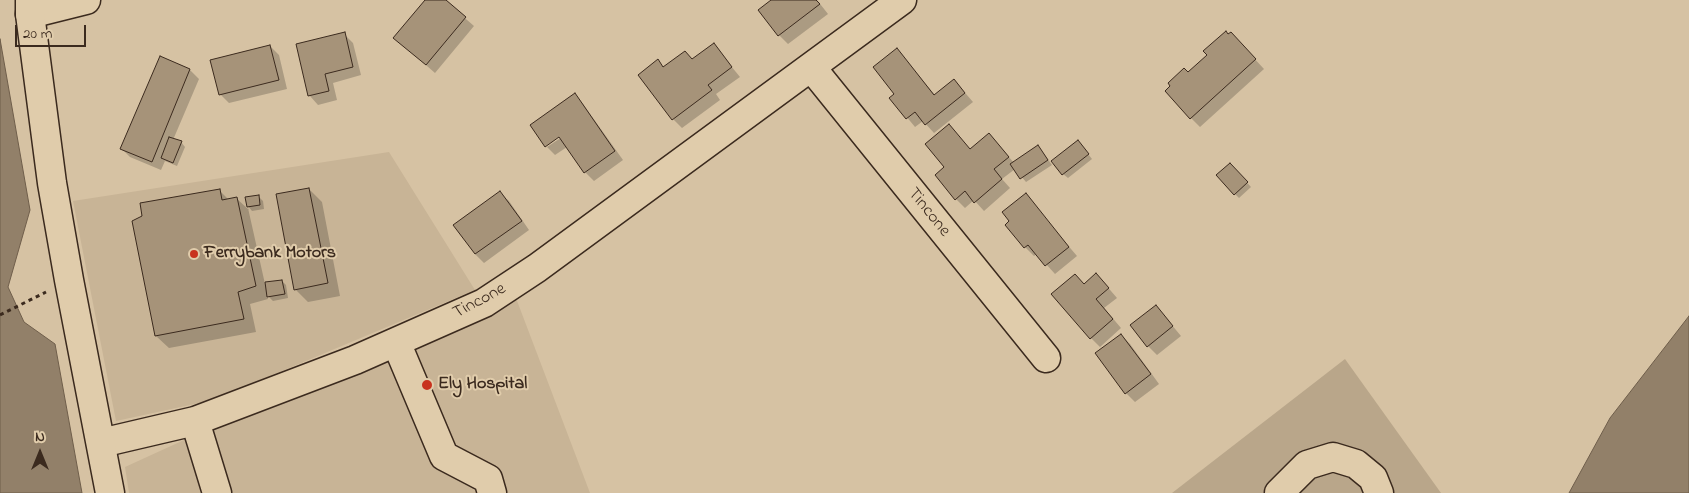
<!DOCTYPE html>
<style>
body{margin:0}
#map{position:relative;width:1689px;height:493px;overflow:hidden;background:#d6c2a3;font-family:"Indie Flower",sans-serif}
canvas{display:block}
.north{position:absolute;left:15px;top:428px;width:50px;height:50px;-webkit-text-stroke:4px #e0ccab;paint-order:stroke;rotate:0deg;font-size:14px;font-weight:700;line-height:20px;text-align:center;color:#3b2a1e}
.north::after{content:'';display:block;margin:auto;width:18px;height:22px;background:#3b2a1e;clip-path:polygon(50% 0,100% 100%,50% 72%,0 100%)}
.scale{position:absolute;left:15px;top:25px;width:71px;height:22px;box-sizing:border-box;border:2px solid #3b2a1e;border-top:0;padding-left:6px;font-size:15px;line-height:18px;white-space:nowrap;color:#3b2a1e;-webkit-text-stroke:4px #e0ccab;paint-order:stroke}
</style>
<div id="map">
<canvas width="1689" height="493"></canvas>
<div class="north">N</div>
<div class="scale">20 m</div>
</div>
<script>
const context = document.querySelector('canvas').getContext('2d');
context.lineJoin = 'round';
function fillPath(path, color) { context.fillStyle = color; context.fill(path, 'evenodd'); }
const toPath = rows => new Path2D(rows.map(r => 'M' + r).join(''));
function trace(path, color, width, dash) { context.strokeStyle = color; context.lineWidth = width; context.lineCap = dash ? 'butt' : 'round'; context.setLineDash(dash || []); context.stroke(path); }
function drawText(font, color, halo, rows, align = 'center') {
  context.font = font + ' "Indie Flower",sans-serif'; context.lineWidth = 4; context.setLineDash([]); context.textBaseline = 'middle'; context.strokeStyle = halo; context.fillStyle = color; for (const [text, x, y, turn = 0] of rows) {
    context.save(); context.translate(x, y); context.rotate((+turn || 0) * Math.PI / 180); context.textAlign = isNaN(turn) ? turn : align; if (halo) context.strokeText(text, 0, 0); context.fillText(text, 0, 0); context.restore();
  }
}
fillPath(toPath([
 [389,152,475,290,213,400,116,421,73,201],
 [511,285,590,493,129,493,125,467,484,303]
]), '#c8b496');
fillPath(toPath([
 [1345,359,1441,493,1172,493]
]), '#b9a68a');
const water = toPath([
 [0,39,30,210,8,287,24,322,55,344,82,493,0,493,0,39],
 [1689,316,1689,493,1569,493,1610,418,1689,316]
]);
fillPath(water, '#928069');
trace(water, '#6f5e4b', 1);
fillPath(toPath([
 [427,0,444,0,474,26,435,73,395,38],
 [773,0,817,0,828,14,788,44,779,35],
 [344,34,353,43,361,75,333,83,337,100,318,105,310,96],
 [1239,42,1264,69,1200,127,1191,118,1188,74],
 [713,44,740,77,716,94,720,100,682,128,673,119,639,75,657,61,664,68,693,60],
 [270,46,279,55,287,89,229,103,220,94],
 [897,50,935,95,954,80,973,102,934,133,923,121,915,127,891,98,896,94],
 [161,58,190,70,199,79,173,140,181,142,185,147,177,166,165,161,161,170,130,157,121,148],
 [574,95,583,104,623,160,594,181,585,172,567,147,555,155,547,147,565,135],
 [998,144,1014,163,1038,146,1052,165,1026,182,1015,169,1002,179,1010,188,984,211,974,200,965,208,956,199,970,150],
 [1082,146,1092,159,1068,178,1063,174],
 [1230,164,1251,187,1239,198,1235,194],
 [309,189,322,202,340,296,308,302,295,289],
 [219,190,229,200,236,198,249,210,248,208,265,284,282,281,286,285,288,298,273,301,267,295,268,299,250,304,256,332,169,348,156,336,133,222],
 [500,193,509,201,529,230,484,263,475,254],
 [1025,195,1077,256,1055,274,1037,254,1034,256,1025,247],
 [258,196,263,201,264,209,252,211,248,206],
 [1105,284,1117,298,1104,308,1121,328,1100,347,1091,338,1085,285],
 [1156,306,1181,336,1157,355,1148,346],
 [1121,335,1130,344,1159,384,1135,402,1126,393]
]), '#0003');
const building = toPath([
 [425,0,446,0,466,17,426,65,393,38,425,0],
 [771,0,816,0,820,4,778,36,758,10,771,0],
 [1226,31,1228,34,1231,32,1256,59,1190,119,1165,91,1170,86,1168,83,1184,68,1188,72,1207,55,1203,51,1226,31],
 [345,32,353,67,325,74,329,91,308,96,296,44,345,32],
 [714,43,732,67,708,85,712,90,672,120,638,75,658,59,663,67,685,51,692,59,714,43],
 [270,45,279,80,219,95,210,60,270,45],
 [897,48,934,95,954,79,965,93,925,125,915,112,906,119,889,98,894,94,873,67,897,48],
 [160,56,190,69,152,162,120,149,160,56],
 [575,93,615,151,584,173,559,137,545,147,530,125,575,93],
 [949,124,970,149,989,133,1009,157,994,169,1002,179,974,203,965,191,955,200,935,175,944,167,925,144,949,124],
 [169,137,182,141,173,163,161,158,169,137],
 [1078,140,1089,154,1062,175,1051,161,1078,140],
 [1038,145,1048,160,1020,179,1010,164,1038,145],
 [1230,163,1248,182,1234,195,1216,175,1230,163],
 [309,188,328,283,294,290,276,194,309,188],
 [220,189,222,200,237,197,256,286,238,292,244,319,155,336,132,221,142,216,140,203,220,189],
 [500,191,522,221,475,254,453,225,500,191],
 [1026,193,1069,247,1045,266,1028,245,1024,248,1005,225,1009,221,1002,212,1026,193],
 [259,195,260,205,247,207,245,197,259,195],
 [1096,273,1109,288,1096,299,1113,319,1090,339,1051,294,1075,274,1084,284,1096,273],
 [282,280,285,294,267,297,265,282,282,280],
 [1156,305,1173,326,1147,347,1130,325,1156,305],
 [1121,334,1151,374,1125,394,1095,353,1121,334]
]);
fillPath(building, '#a69379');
trace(building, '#3b2a1e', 1);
const minor = toPath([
 [30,14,86,0],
 [811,67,1046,358],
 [396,342,444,456,488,479,492,493],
 [195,421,217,493],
 [101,443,195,421,355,360,484,303,537,268,902,0],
 [1279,493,1307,465,1333,457,1356,464,1373,478,1379,493]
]);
const major = toPath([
 [30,0,30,14,52,183,69,280,110,493]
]);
trace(minor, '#3b2a1e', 31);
trace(major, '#3b2a1e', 31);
trace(toPath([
 [0,315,46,292]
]), '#3b2a1e', 3, [4, 4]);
trace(minor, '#e0ccab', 28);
trace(major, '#e0ccab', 28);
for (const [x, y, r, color] of [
 [194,254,5,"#c8321e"],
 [427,385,6,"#c8321e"]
]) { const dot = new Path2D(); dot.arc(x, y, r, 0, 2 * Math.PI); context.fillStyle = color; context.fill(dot); trace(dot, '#e0ccab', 2); }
drawText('18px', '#3b2a1e', '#e0ccab', [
 ["Tincone",928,213,51],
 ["Tincone",480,302,-28]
]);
drawText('bold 18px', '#3b2a1e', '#e0ccab', [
 ["Ferrybank Motors",204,254],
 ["Ely Hospital",438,385]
], 'left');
</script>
